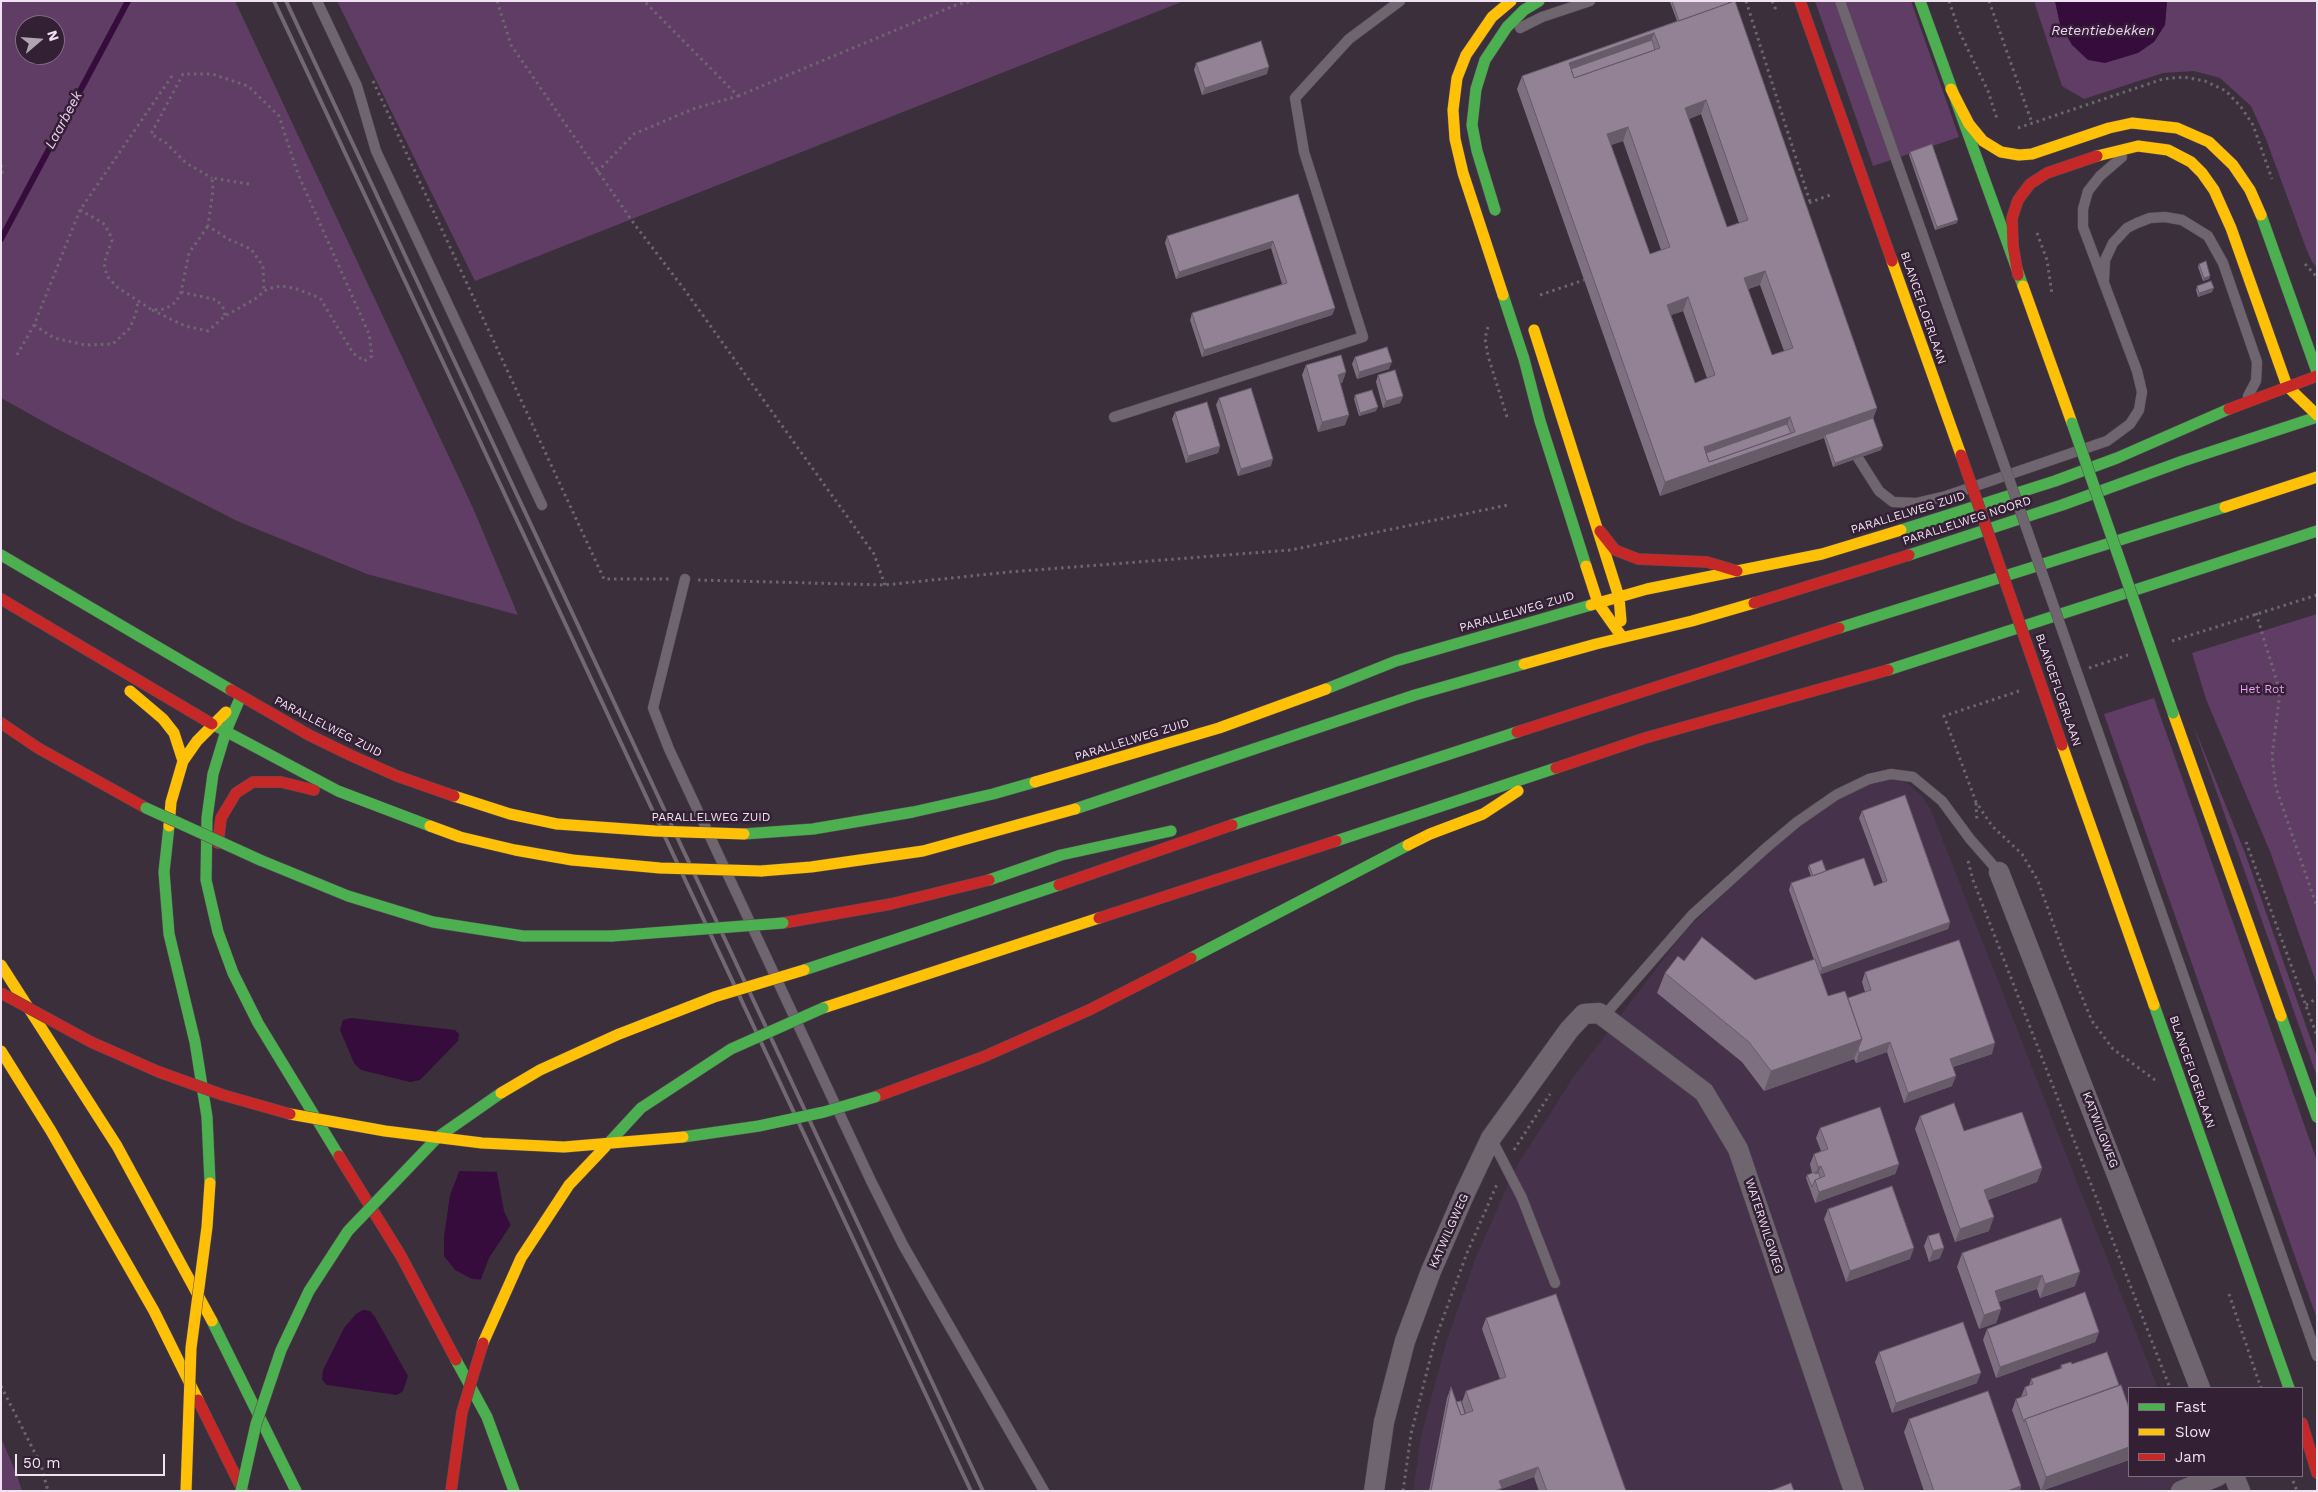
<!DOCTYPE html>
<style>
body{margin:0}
#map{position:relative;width:2318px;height:1492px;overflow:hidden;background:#3a2f3b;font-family:"Work Sans",sans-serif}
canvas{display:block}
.frame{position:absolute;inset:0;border:2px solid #f0e3f1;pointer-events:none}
.legend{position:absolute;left:2128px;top:1387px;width:175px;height:90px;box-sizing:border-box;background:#332035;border:1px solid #7f6e80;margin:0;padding:6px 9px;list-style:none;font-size:15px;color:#f0e3f1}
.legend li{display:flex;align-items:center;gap:10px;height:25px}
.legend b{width:25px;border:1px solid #7f6e80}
.north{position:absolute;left:15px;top:15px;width:50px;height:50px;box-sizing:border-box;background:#332035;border:1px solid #7f6e80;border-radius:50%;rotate:72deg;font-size:14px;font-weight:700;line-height:20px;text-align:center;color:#f0e3f1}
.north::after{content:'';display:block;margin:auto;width:18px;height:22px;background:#b0a4b1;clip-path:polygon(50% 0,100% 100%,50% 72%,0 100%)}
.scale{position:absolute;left:15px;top:1454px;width:150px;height:22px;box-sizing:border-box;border:2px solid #f0e3f1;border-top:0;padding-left:6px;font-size:15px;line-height:18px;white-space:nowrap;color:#f0e3f1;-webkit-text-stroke:4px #332035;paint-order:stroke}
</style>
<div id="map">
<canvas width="2318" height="1492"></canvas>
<div class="frame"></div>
<ul class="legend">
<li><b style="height:6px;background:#4caf50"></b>Fast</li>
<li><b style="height:6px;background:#ffc107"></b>Slow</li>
<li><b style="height:6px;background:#c62828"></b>Jam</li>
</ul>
<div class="north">N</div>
<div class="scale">50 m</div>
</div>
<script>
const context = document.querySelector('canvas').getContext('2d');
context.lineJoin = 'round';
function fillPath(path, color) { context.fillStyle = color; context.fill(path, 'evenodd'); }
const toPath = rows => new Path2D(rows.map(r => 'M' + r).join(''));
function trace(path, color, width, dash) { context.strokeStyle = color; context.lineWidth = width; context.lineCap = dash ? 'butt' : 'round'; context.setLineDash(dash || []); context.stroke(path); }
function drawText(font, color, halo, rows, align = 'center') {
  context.font = font + ' "Work Sans",sans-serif'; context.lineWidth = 5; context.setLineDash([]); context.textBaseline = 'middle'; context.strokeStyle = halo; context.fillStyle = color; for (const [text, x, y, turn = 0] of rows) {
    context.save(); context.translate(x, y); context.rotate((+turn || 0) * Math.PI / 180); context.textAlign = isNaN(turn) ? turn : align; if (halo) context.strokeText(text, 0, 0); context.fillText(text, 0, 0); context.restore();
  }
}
fillPath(toPath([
 [1891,776,1910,785,1923,797,1931,810,2158,1388,2129,1388,2129,1476,2192,1476,2198,1491,1413,1491,1421,1436,1446,1343,1476,1257,1515,1169,1572,1079,1685,931,1766,852,1799,824,1838,798,1869,781]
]), '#47324b');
fillPath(toPath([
 [1,1,235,1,473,508,518,615,367,574,237,521,53,427,1,398],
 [25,25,55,25,55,55,25,55],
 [337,1,1184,1,475,281],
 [1815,1,1911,1,1959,137,1873,166],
 [2034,1,2055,1,2060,24,2165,25,2167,1,2317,1,2317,267,2312,262,2306,248,2266,139,2251,106,2220,78,2194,71,2163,73,2084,99,2062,86],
 [2317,614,2317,985,2271,854,2206,699,2192,653],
 [2154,698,2317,1161,2317,1319,2104,714],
 [2192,722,2245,853,2317,1057,2317,1077],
 [1,1438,17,1475,22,1491,1,1491]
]), '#603d65');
fillPath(toPath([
 [2055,1,2167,1,2165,25,2154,42,2138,53,2105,63,2088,60,2072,45,2060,24],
 [351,1018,455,1030,459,1034,458,1041,420,1080,410,1082,361,1070,354,1063,340,1030,343,1020],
 [464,1159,495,1162,504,1211,516,1237,491,1280,472,1279,455,1270,444,1256,444,1237,450,1195],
 [363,1310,370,1311,375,1317,408,1376,403,1391,397,1395,327,1385,322,1380,323,1370,344,1328,356,1314]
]), '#360c3d');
fillPath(toPath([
 [464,1157,496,1159,499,1172,457,1171],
 [512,1223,518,1238,493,1282,480,1282,489,1258]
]), '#3a2f3b');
trace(toPath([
 [1,239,128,1]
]), '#360c3d', 6);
const lane = toPath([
 [317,1,357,86,376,151,542,505],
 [1840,1,2001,456],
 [1520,28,1542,17,1590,1],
 [2104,280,2105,260,2113,243,2127,228,2137,223,2150,218,2165,217,2182,220,2208,236,2223,263,2257,362,2256,381,2248,396],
 [1114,417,1363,337,1304,152,1295,98,1349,39,1400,1],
 [1855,445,1858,458,1879,491,1893,502,1916,503,1946,496,2107,441,2130,424,2139,410,2142,392,2137,371,2083,227,2083,209,2088,191,2100,176,2122,157],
 [685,579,653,708,669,749,871,1181,903,1245,1044,1491],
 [2093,718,2317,1356],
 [1604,1016,1692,915,1766,848,1797,822,1836,795,1869,779,1891,774,1913,777,1942,801,1970,839,1999,872],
 [1491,1138,1522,1198,1555,1283]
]);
const street = toPath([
 [1999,872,2200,1388],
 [2234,1476,2240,1491],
 [1374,1491,1384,1422,1405,1341,1431,1271,1465,1193,1491,1138,1569,1030,1584,1014,1599,1013,1704,1092,1738,1149,1854,1491],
 [2181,1491,2218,1476]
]);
const fast = toPath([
 [1920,1,2023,286],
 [1495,210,1477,151,1472,125,1476,89,1485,60,1507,27,1524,10,1539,1],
 [2261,215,2317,372],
 [1503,295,1524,359,1540,421,1586,566],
 [1901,530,2055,481,2117,458,2229,409],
 [1,555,231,690],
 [1909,555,2062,505,2183,461,2317,417],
 [1839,628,2225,507],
 [1888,670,2317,531],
 [1326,689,1396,661,1591,605],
 [241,696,226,731,213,774,207,818,206,880,218,932,233,973,258,1023,339,1156],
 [212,724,338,791,430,826],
 [1075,809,1415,695,1524,664],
 [1232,825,1517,732],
 [169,826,164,872,169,934,195,1042,207,1117,210,1183],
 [744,834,813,829,913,812,993,794,1035,782],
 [1336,841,1556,768],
 [260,860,348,896,433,922,523,936,612,936],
 [989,880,1061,855,1171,831],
 [1191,958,1408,845],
 [804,970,1059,885],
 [2154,1005,2289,1388],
 [2281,1016,2317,1117],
 [212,1321,296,1491],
 [456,1360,487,1417,514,1491]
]);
const slow = toPath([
 [1951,89,1969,124,1983,141,2001,152,2019,155,2032,154,2109,128,2132,123,2177,128,2209,142,2233,165,2250,190,2261,215],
 [2097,156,2138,146,2168,150,2191,162,2202,173,2214,190,2231,228,2287,386,2317,415],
 [1892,261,1961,455],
 [2023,286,2072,423],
 [1503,295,1463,173,1455,139,1453,110,1457,78,1466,55,1492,17,1511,1],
 [1534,330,1619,597,1621,621],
 [2225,507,2317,477],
 [1586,566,1598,603,1622,637],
 [1591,605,1647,589,1822,554,1901,530],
 [1524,664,1596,644,1692,621,1754,603],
 [130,691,163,719,174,733,183,761],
 [2173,713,2281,1016],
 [2062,745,2154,1005],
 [1035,782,1219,728,1326,689],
 [454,796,510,814,557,824],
 [169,826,171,802,183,761,197,741,226,712],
 [430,826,460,837,515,850,572,860],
 [1408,845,1430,834,1483,814,1518,791],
 [761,871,811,867,923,851,1075,809],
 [1,965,117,1146,212,1321],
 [823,1008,1099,918],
 [1,1051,51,1131,154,1311,198,1400]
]);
const jam = toPath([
 [1800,1,1892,261],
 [2018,275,2013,246,2012,218,2018,200,2030,184,2047,173,2097,156],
 [2229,409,2317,376],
 [1600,531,1615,550,1638,559,1707,562,1737,571],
 [1,599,212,724],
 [1754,603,1909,555],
 [231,690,309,735,350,755,397,776,454,796],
 [1,723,38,748,146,808],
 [1517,732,1839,628],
 [1556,768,1645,738,1888,670],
 [218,843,221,818,236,793,253,782,281,782,314,790],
 [1059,885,1232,825],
 [1099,918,1336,841],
 [783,923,891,904,989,880],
 [875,1097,983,1057,1089,1010,1191,958],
 [339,1156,401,1256,456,1360],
 [198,1400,243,1491],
 [2302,1423,2317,1473]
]);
trace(lane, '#564c57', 11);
trace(street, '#564c57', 21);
trace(fast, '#564c57', 12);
trace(slow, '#564c57', 12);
trace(jam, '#564c57', 12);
trace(toPath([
 [497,1,511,45,635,225,684,289,874,554,885,585],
 [1746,1,1810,202],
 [1772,1,1776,10],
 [1949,1,1960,33,1988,91,1997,119],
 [1989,1,2032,123],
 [373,81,604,579,671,579],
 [738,96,956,5,971,1],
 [2018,128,2163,79,2184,77,2205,81,2226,91,2241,107,2253,125,2272,179],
 [1,165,3,171,1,175],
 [597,172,634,134,693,109,738,96,644,1],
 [249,184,212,178,213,190,208,226,228,239,251,249,263,266,264,291],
 [1803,205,1830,195],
 [80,210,103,223,109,232,112,240,104,263,107,276,117,287,152,310,165,309,176,302,181,292,189,253,208,226],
 [2037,233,2047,260,2052,294],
 [2305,264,2317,277],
 [181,292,217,300,224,309,225,316],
 [1540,295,1584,280],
 [152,310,185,326,208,331,225,316,255,299,267,289,281,286,294,288,320,298,353,353,364,361,372,356,369,334,298,174,279,116,248,86,212,74,183,74,151,134,166,143,186,163,212,178],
 [34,325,54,338,85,345,113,344,130,328,136,313,138,301],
 [1488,327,1485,338,1488,356,1508,420],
 [17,355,34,325,80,210,174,73],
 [698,580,885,585,1009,572,1291,550,1508,505],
 [2256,613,2280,692,2272,756,2276,788,2317,907],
 [2172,641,2317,595],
 [2089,668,2128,655],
 [2019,691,1944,716,1976,802,1992,826,2022,854,2038,881,2063,951,2092,1021,2113,1049,2155,1080],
 [1976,803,1977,822],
 [2246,842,2317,1036],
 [1968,861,1973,880,2170,1388],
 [2306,1005,2317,998],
 [1514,1150,1550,1094],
 [2229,1294,2261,1388],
 [1,1386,41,1465,48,1491],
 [2293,1481,2297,1491],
 [1403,1491,1411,1434,1435,1340,1467,1253,1498,1182]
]), '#6d656f', 3, [2.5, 4]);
trace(lane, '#6e656f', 10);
trace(street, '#6e656f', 20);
trace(fast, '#4caf50', 11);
trace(slow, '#ffc107', 11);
trace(jam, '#c62828', 11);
trace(toPath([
 [274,1,971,1491],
 [286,1,983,1491]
]), '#716872', 4);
const laneBridge = toPath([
 [2001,456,2093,718]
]);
const fastBridge = toPath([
 [2072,423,2173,713],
 [146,808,260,860],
 [612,936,783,923],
 [683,1137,759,1126,824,1112,875,1097],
 [605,1147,641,1108,731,1049,823,1008],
 [241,1491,256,1424,281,1350,309,1291,348,1231,438,1137,501,1093]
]);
const slowBridge = toPath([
 [557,824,655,831,744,834],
 [572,860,660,868,761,871],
 [501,1093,540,1070,619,1034,714,997,804,970],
 [290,1114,385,1131,482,1143,564,1147,683,1137],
 [483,1343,521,1258,569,1185,605,1147],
 [186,1491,191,1348,207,1227,210,1183]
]);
const jamBridge = toPath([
 [1961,455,2062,745],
 [1,993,91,1042,159,1072,223,1095,290,1114],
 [451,1491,462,1412,483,1343]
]);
trace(laneBridge, '#564c57', 11, []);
trace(fastBridge, '#564c57', 12, []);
trace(slowBridge, '#564c57', 12, []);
trace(jamBridge, '#564c57', 12, []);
trace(laneBridge, '#6e656f', 10);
trace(fastBridge, '#4caf50', 11);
trace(slowBridge, '#ffc107', 11);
trace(jamBridge, '#c62828', 11);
fillPath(toPath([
 [1671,1,1728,1,1877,408,1873,418,1881,450,1833,467,1824,438,1660,496,1517,89,1522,76,1677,21,1670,2],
 [1701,114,1739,223,1727,227,1689,119],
 [1623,141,1661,250,1650,254,1611,145],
 [1760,285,1784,351,1772,355,1748,289],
 [1683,311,1707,378,1695,383,1671,315],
 [1196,63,1267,74,1202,95,1194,70],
 [1910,152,1957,223,1935,230,1909,155],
 [1298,194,1335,308,1332,315,1202,357,1190,320,1192,313,1282,284,1271,248,1176,279,1165,243,1167,236],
 [2199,264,2210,276,2209,279,2203,281,2198,267],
 [2197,286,2212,292,2198,297,2196,290],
 [1355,357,1389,369,1357,379,1352,364],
 [1306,365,1346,372,1342,383,1340,383,1345,425,1318,432,1302,375],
 [1378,375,1403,396,1400,403,1383,408,1376,382],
 [1355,395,1376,411,1359,416,1354,399],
 [1219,398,1271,466,1238,476,1216,405],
 [1175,412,1220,446,1218,453,1186,463,1172,419],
 [1862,811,1950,922,1948,929,1820,974,1828,996,1848,998,1865,992,1862,982,1865,972,1992,1054,1953,1067,1952,1086,1904,1103,1887,1052,1856,1063,1854,1059,1764,1091,1742,1062,1657,993,1665,973,1684,961,1755,980,1814,960,1789,890,1791,883,1811,876,1808,868,1809,865,1826,871,1874,886,1883,883,1859,818],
 [1920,1116,1964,1131,2042,1168,2037,1182,1988,1200,1989,1231,1955,1242,1915,1129],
 [1820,1128,1899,1164,1895,1174,1815,1203,1806,1178,1807,1175,1812,1173,1810,1164,1814,1154,1821,1151,1816,1138],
 [1828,1209,1910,1259,1846,1282,1824,1219],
 [2061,1218,2075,1286,2040,1298,2037,1289,1998,1302,2001,1309,1996,1323,1979,1329,1957,1267,1962,1253],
 [1928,1236,1940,1258,1929,1262,1924,1246],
 [1486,1318,1626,1491,1539,1491,1534,1477,1501,1489,1501,1491,1429,1491,1447,1398,1451,1387,1456,1402,1466,1414,1462,1402,1466,1391,1500,1379,1482,1329],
 [1987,1329,2099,1332,2095,1342,1996,1378,1983,1340],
 [1879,1352,1977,1383,1892,1413,1875,1362],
 [2072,1364,2129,1460,2041,1491,2012,1410,2016,1399,2021,1397,2025,1387,2029,1386,2031,1379,2060,1369,2061,1365],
 [1909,1419,2021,1486,2020,1491,1924,1491,1904,1432]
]), '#7e7081');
fillPath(toPath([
 [1654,33,1649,47,1568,76,1569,63],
 [1269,67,1267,74,1202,95,1205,88],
 [1706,100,1701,114,1680,122,1685,108],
 [1628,127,1623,141,1602,148,1607,134],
 [1958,220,1957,223,1935,230,1937,227],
 [1273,241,1271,248,1176,279,1179,272],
 [1765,271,1760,285,1739,292,1744,278],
 [2210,276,2209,279,2203,281,2204,278],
 [2214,288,2212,292,2198,297,2199,293],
 [1688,297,1683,311,1662,318,1667,305],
 [1335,308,1332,315,1202,357,1204,350],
 [1392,362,1389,369,1357,379,1359,372],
 [1346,372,1342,383,1334,385,1338,375],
 [1403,396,1400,403,1383,408,1386,401],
 [1378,407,1376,411,1359,416,1360,413],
 [1877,408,1872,422,1825,435,1824,438,1660,496,1665,482],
 [1349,415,1345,425,1318,432,1322,422],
 [1790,417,1785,431,1704,460,1704,447],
 [1220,446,1218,453,1186,463,1188,456],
 [1883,446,1881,450,1833,467,1835,463],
 [1273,459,1271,466,1238,476,1241,469],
 [1950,922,1948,929,1819,975,1822,968],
 [1862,1039,1854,1059,1764,1091,1771,1071],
 [1890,1042,1887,1052,1856,1063,1859,1053],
 [1995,1043,1992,1054,1946,1069,1950,1059],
 [1956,1076,1952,1086,1904,1103,1908,1093],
 [1899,1164,1895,1174,1815,1203,1819,1192],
 [1821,1166,1817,1177,1814,1178,1818,1167],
 [2042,1168,2037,1182,1979,1203,1984,1190],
 [1994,1217,1989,1231,1955,1242,1960,1229],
 [1914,1248,1910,1259,1846,1282,1850,1271],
 [1944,1248,1940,1258,1929,1262,1933,1251],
 [2080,1272,2075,1286,2040,1298,2045,1284],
 [2042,1275,2037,1289,1990,1305,1995,1291],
 [2001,1309,1996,1323,1979,1329,1984,1315],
 [2099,1332,2095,1342,1996,1378,2000,1367],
 [1981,1373,1977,1383,1892,1413,1896,1403],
 [2129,1447,2129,1460,2041,1491,2046,1477],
 [1538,1467,1534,1477,1501,1489,1501,1491,1495,1491,1499,1481],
 [2021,1486,2020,1491,2007,1491]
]), '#675b69');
const building = toPath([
 [1672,1,1728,1,1729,3,1679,21,1672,1],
 [1735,1,1877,408,1665,482,1522,76,1735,1],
 [1654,33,1660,48,1574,78,1569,63,1654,33],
 [1706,100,1748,220,1727,227,1685,108,1706,100],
 [1628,127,1670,247,1650,254,1607,134,1628,127],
 [1765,271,1793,348,1772,355,1744,278,1765,271],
 [1688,297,1715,375,1695,383,1667,305,1688,297],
 [1790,417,1795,432,1709,462,1704,447,1790,417],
 [1652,40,1655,50,1574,78,1571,69,1652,40],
 [1261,41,1269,67,1205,88,1196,63,1261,41],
 [1932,144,1958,220,1937,227,1910,152,1932,144],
 [1298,194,1335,308,1204,350,1192,313,1287,283,1273,241,1179,272,1167,236,1298,194],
 [2206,261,2210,276,2204,278,2199,264,2206,261],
 [2211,281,2214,288,2199,293,2197,286,2211,281],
 [1387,347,1392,362,1359,372,1355,357,1387,347],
 [1341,355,1346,372,1338,375,1349,415,1322,422,1306,365,1341,355],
 [1395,370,1403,396,1386,401,1378,375,1395,370],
 [1251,388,1273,459,1241,469,1219,398,1251,388],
 [1372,390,1378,407,1360,413,1355,395,1372,390],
 [1207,402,1220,446,1188,456,1175,412,1207,402],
 [1873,418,1883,446,1835,463,1825,435,1873,418],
 [1787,424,1791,433,1709,462,1706,453,1787,424],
 [1905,795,1950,922,1822,968,1791,883,1864,858,1874,886,1887,881,1862,811,1905,795],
 [1822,860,1826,871,1813,876,1809,865,1822,860],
 [1702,937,1755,980,1815,959,1828,996,1845,991,1862,1039,1771,1071,1749,1042,1665,973,1678,956,1684,961,1702,937],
 [1959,940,1995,1043,1950,1059,1956,1076,1908,1093,1890,1042,1859,1053,1858,1049,1862,1039,1848,998,1871,990,1865,972,1959,940],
 [1954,1103,1964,1131,2022,1112,2042,1168,1984,1190,1994,1217,1960,1229,1920,1116,1954,1103],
 [1880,1107,1899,1164,1819,1192,1815,1180,1825,1176,1821,1166,1818,1167,1814,1154,1828,1149,1820,1128,1880,1107],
 [1815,1172,1815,1174,1819,1173,1820,1178,1815,1180,1812,1187,1807,1175,1815,1172],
 [1892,1186,1914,1248,1850,1271,1828,1209,1892,1186],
 [2061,1218,2080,1272,2045,1284,2042,1275,1995,1291,2001,1309,1984,1315,1962,1253,2061,1218],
 [1939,1233,1944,1248,1933,1251,1928,1236,1939,1233],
 [2085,1292,2099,1332,2000,1367,1987,1329,2085,1292],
 [1556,1294,1626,1491,1547,1491,1538,1467,1499,1481,1502,1488,1495,1491,1431,1491,1451,1387,1461,1415,1473,1411,1466,1391,1506,1377,1486,1318,1556,1294],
 [1963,1322,1981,1373,1896,1403,1879,1352,1963,1322],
 [2107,1352,2119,1385,2025,1419,2024,1422,2016,1399,2027,1395,2025,1387,2033,1384,2031,1379,2062,1368,2061,1365,2071,1362,2072,1364,2107,1352],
 [2121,1385,2129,1408,2129,1447,2046,1477,2025,1419,2121,1385],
 [1988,1391,2021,1486,2007,1491,1934,1491,1909,1419,1988,1391],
 [1461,1401,1465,1414,1461,1415,1456,1402,1461,1401],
 [1791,1483,1794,1491,1770,1491,1791,1483]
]);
fillPath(building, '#938296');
trace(building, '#675b69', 1);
drawText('12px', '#f0e3f1', '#332035', [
 ["BLANCEFLOERLAAN",1923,308,71],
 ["PARALLELWEG ZUID",1908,513,-17],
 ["PARALLELWEG NOORD",1967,521,-18],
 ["PARALLELWEG ZUID",1517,612,-16],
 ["BLANCEFLOERLAAN",2058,690,71],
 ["PARALLELWEG ZUID",328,727,27],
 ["PARALLELWEG ZUID",1132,740,-17],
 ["PARALLELWEG ZUID",711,817],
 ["BLANCEFLOERLAAN",2192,1072,71],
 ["KATWILGWEG",2100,1130,69],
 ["WATERWILGWEG",1764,1226,72],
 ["KATWILGWEG",1449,1231,-66]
]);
drawText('12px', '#f09dfc', '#332035', [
 ["Het Rot",2262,689]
]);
drawText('italic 14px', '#f0cff4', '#332035', [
 ["Retentiebekken",2103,31],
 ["Laarbeek",64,120,-62]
]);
</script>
